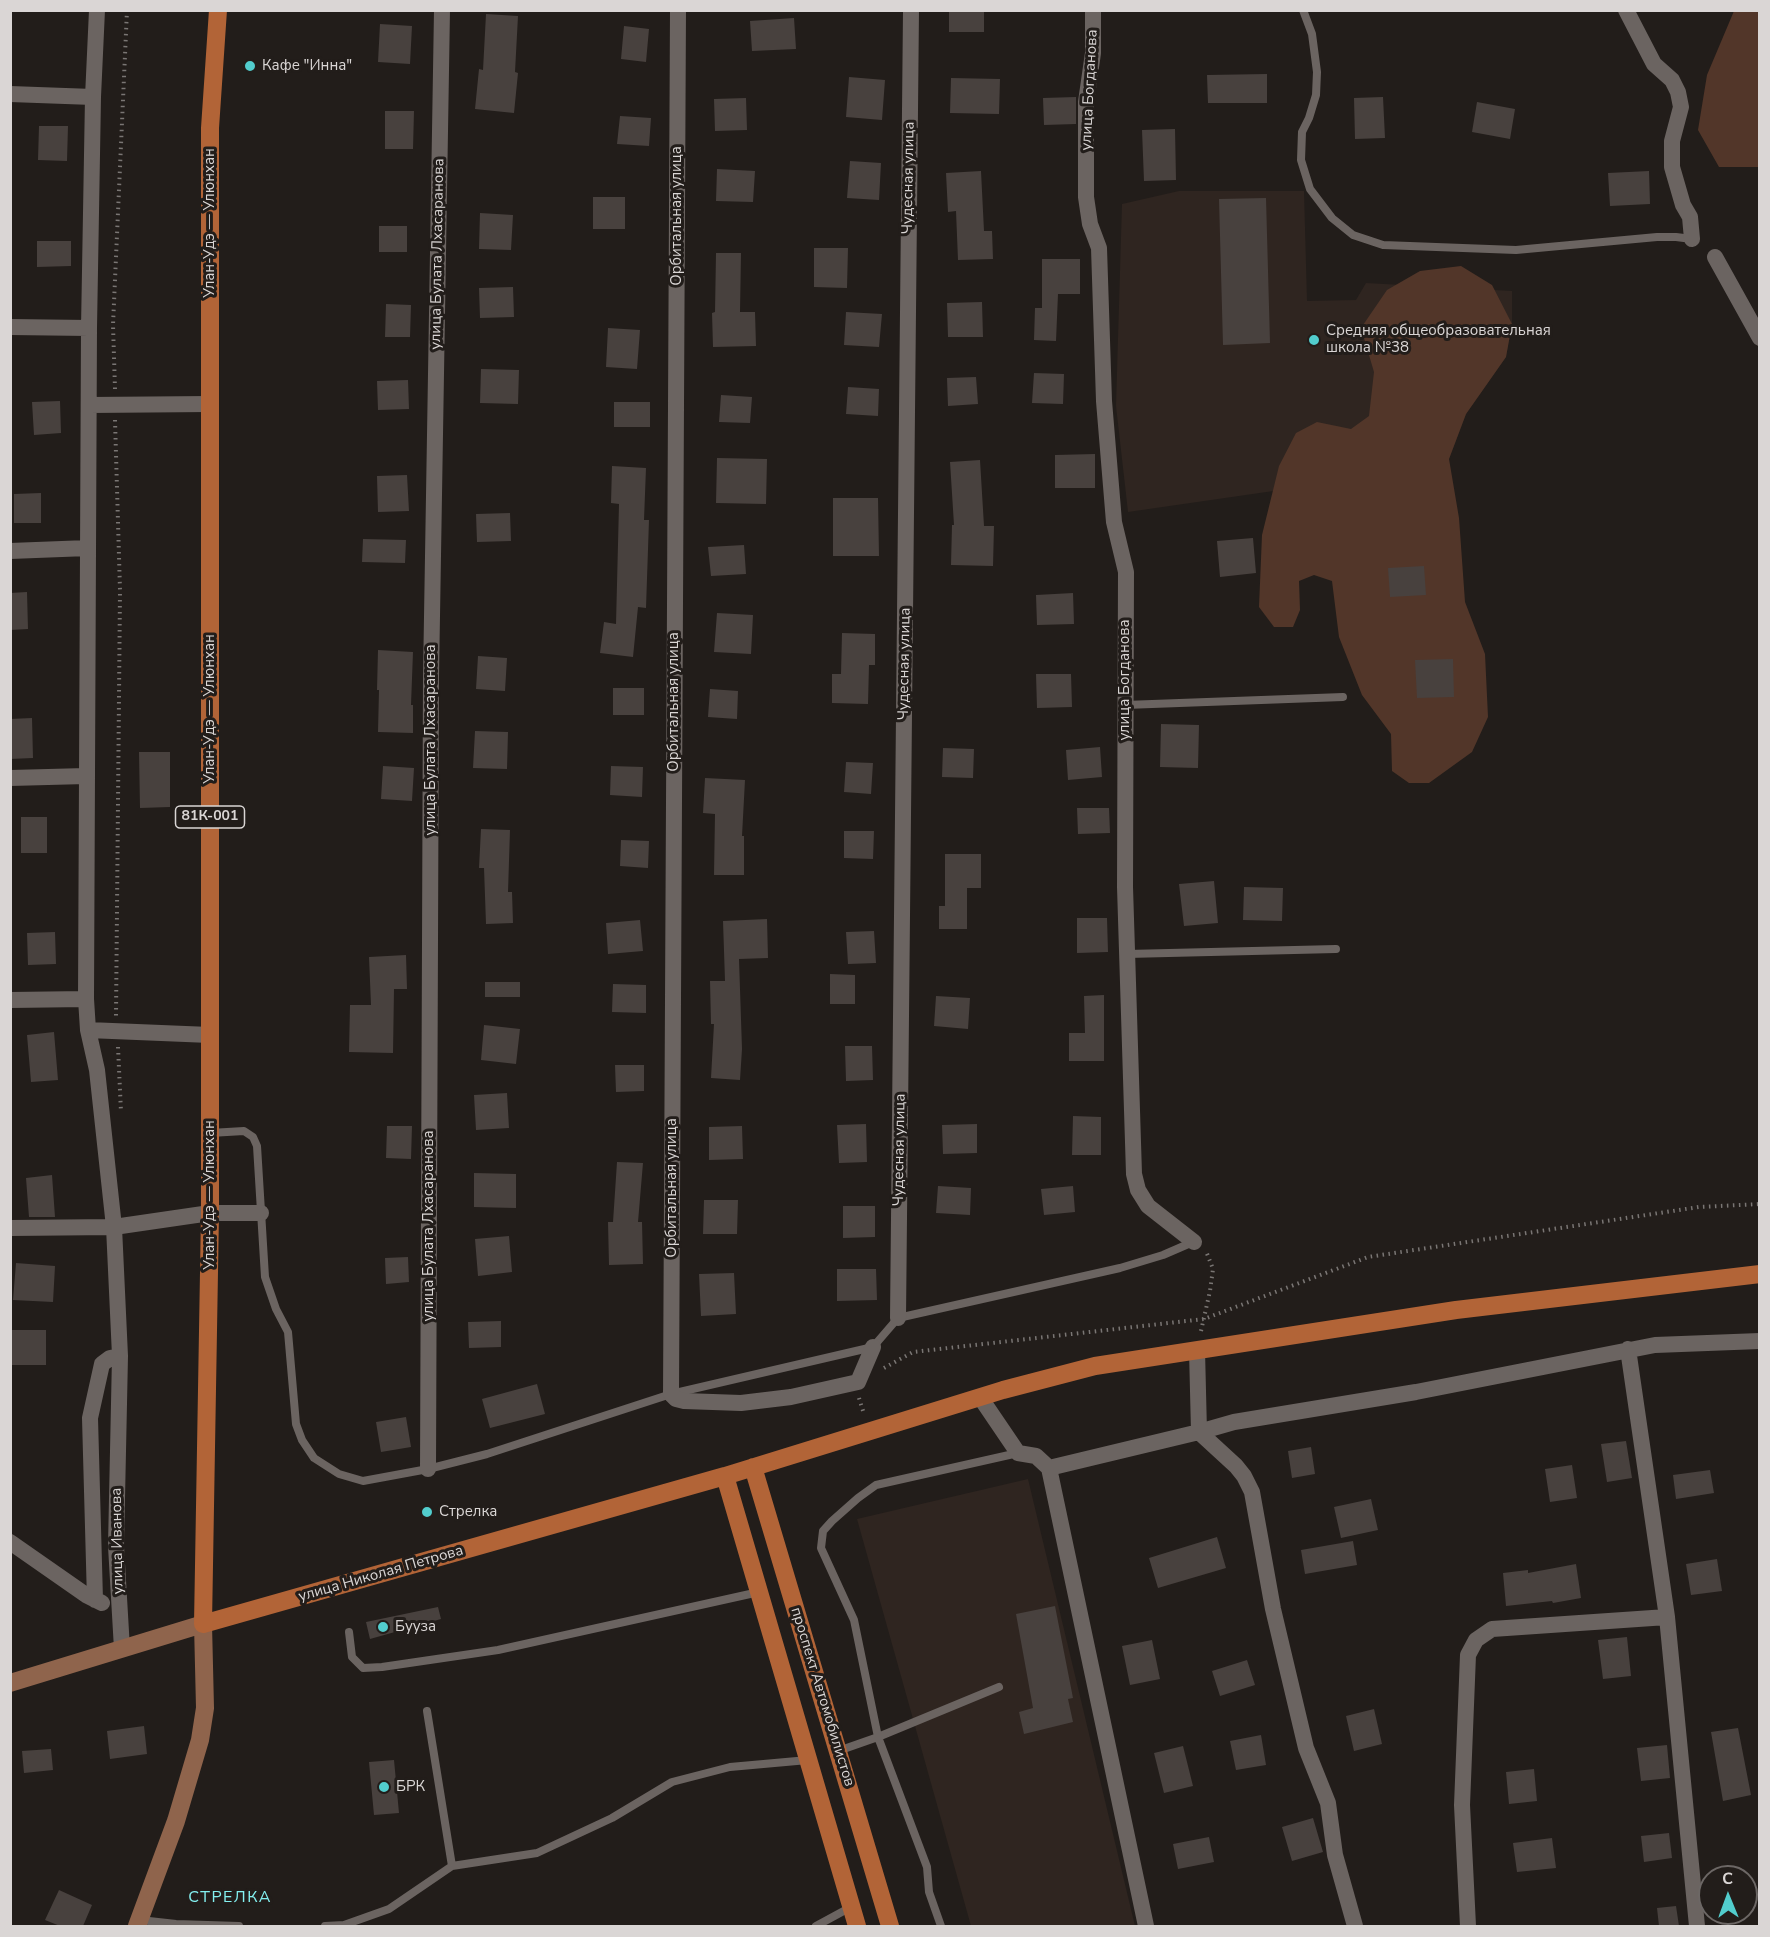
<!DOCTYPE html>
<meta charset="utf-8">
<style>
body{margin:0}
#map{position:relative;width:1770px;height:1937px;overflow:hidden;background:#221d1a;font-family:"Nunito Sans",sans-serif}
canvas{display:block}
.frame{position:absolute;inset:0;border:12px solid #dad6d5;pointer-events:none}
.north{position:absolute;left:1698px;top:1865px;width:60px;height:60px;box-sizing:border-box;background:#221d1a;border:2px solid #6c6765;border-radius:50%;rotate:359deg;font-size:16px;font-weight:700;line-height:24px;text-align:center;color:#dad6d5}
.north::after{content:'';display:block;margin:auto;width:21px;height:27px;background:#52cdcd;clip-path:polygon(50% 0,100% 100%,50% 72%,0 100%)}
</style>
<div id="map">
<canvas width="1770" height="1937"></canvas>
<div class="frame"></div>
<div class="north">С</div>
</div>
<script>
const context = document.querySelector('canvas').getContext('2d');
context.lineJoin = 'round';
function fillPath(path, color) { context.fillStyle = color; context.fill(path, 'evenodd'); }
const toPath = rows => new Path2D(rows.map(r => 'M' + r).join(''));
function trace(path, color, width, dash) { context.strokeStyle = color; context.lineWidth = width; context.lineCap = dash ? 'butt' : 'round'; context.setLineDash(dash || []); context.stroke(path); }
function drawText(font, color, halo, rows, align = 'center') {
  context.font = font + ' "Nunito Sans",sans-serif'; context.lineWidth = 6; context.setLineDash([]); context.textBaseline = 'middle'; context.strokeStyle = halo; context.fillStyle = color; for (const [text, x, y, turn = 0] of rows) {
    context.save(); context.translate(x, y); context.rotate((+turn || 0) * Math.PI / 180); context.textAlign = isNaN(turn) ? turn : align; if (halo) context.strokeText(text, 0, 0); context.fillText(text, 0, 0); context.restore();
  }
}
fillPath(toPath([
 [1179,191,1304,191,1307,301,1356,300,1366,283,1512,291,1512,324,1506,357,1466,414,1449,459,1308,486,1128,512,1116,406,1122,204],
 [1028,1479,1135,1926,971,1926,857,1519]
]), '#2f2520');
fillPath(toPath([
 [1734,11,1759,11,1759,167,1719,167,1698,130,1707,75],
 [1461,266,1492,285,1512,324,1506,357,1466,414,1449,459,1459,518,1465,602,1485,654,1488,717,1472,752,1429,783,1409,783,1392,771,1391,734,1362,695,1339,637,1332,581,1314,575,1299,581,1300,610,1293,627,1274,627,1259,607,1262,535,1279,466,1296,433,1317,422,1351,429,1369,416,1374,372,1361,328,1387,290,1420,271]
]), '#523629');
fillPath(toPath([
 [949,10,984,10,984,32,949,32],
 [486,14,518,16,515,72,518,73,514,113,475,109,479,69,483,70],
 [794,18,796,49,752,51,750,21],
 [380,24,412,26,410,64,378,62],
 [624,26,649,29,646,62,621,59],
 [1267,74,1267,103,1208,103,1207,75],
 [849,77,885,80,882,120,846,117],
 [951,78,1000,79,999,114,950,113],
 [1076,97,1076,124,1044,125,1043,98],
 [1383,97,1385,138,1355,139,1354,98],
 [746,98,747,130,715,131,714,99],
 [1477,102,1515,109,1510,139,1472,132],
 [385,111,414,111,413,149,385,149],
 [620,116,651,118,649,146,617,144],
 [39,126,68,126,67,161,38,160],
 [1175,129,1176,180,1144,181,1142,130],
 [850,161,881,163,879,200,847,198],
 [717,169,755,171,753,202,716,201],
 [981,171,984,231,992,231,993,259,958,260,956,211,948,212,946,173],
 [1649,171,1650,204,1610,206,1608,173],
 [593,197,625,197,625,229,593,229],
 [1266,198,1270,343,1223,345,1219,199],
 [480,213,513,215,511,250,479,249],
 [379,226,407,226,407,252,379,252],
 [37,241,71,241,71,266,37,267],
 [814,248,848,248,847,288,814,287],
 [716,253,741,253,740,312,755,312,756,346,713,347,712,313,715,312],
 [1042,259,1080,259,1080,294,1058,294,1056,341,1034,340,1035,308,1042,308],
 [513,287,514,317,480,318,479,288],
 [982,302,983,337,948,337,947,303],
 [386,304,411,305,410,337,385,337],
 [846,312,882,314,879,347,844,345],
 [608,328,640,330,637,369,606,367],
 [481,369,519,370,518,404,480,403],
 [1034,373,1064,374,1063,404,1032,403],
 [976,377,978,404,948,406,947,378],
 [408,380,409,409,378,410,377,381],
 [848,387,879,389,878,416,846,414],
 [721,395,752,397,750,423,719,422],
 [60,401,61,433,34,435,32,402],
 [614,402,650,402,650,427,614,427],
 [1095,454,1095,488,1055,488,1055,455],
 [717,458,767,459,766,504,716,503],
 [980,460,984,526,994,526,993,566,951,565,952,525,954,525,950,462],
 [612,466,646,468,644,520,649,520,646,608,638,607,633,657,600,653,604,622,616,624,619,504,611,503],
 [407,475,409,511,378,512,377,476],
 [41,493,41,523,14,523,14,494],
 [833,498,878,498,879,556,833,556],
 [510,513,511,541,477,542,476,514],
 [1253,538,1256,573,1220,577,1217,541],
 [363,539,406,540,405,563,362,562],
 [744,545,746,574,711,576,708,547],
 [1424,566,1426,595,1390,597,1388,568],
 [27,592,28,629,10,630,10,593],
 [1073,593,1074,624,1037,625,1036,595],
 [717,613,753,615,751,654,714,652],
 [842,633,875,634,875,665,869,665,868,704,832,703,832,674,841,674],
 [378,650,413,652,411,705,413,705,413,733,378,732,379,690,377,690],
 [478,656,507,658,505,691,476,689],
 [1453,659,1454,697,1417,698,1415,660],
 [1036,674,1071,674,1072,707,1037,708],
 [613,688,644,688,644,715,613,715],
 [710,689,738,691,737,719,708,717],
 [32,718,33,758,10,759,10,719],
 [1161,724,1199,725,1198,768,1160,767],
 [475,731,508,732,507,769,473,768],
 [1100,747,1102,777,1068,780,1066,750],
 [943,748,974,749,973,778,942,777],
 [139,752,170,752,170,807,140,808],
 [846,762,873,763,871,794,844,792],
 [383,766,414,768,412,801,381,799],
 [611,766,643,767,642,797,610,795],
 [705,778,745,780,742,836,744,836,744,875,714,875,715,814,703,813],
 [1077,808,1109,808,1110,833,1078,834],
 [21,817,47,817,47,853,21,853],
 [481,829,510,830,508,892,512,892,513,923,486,924,484,868,479,868],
 [844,831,874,831,873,859,844,858],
 [621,840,649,841,648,868,620,866],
 [945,854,981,854,981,888,967,888,967,929,939,929,939,906,945,906],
 [1214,881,1218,923,1184,926,1179,884],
 [1244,887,1283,888,1282,921,1243,920],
 [1077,918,1107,918,1108,952,1077,953],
 [767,919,768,958,739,959,742,1049,740,1080,711,1078,714,1024,711,1024,710,981,725,981,723,921],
 [640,920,643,951,608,954,606,923],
 [874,931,876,963,848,964,846,932],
 [55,932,56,964,28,965,27,933],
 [406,955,407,989,394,989,393,1053,349,1052,350,1005,371,1005,369,957],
 [830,974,855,975,855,1004,830,1004],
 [485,982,520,982,520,997,485,997],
 [613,984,646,985,646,1013,612,1012],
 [1104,995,1104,1061,1069,1061,1069,1033,1085,1033,1084,996],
 [936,996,970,998,968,1029,934,1026],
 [484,1025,520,1029,516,1064,481,1060],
 [54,1032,58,1080,31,1082,27,1035],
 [845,1046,872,1046,873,1080,846,1081],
 [615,1065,644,1065,644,1091,616,1092],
 [507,1093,509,1128,476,1130,474,1095],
 [1073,1116,1101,1117,1101,1155,1072,1155],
 [866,1124,867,1162,839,1163,837,1125],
 [977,1124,977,1153,943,1154,942,1125],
 [387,1126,412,1126,411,1159,386,1158],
 [742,1126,743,1159,709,1160,709,1127],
 [617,1162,643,1163,638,1222,642,1222,643,1264,609,1265,608,1222,613,1222],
 [474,1173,516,1174,516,1208,474,1207],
 [52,1175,55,1217,29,1217,26,1178],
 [938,1186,971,1188,970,1215,936,1213],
 [1073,1186,1075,1212,1044,1215,1041,1189],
 [704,1200,738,1200,737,1234,703,1234],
 [843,1206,875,1206,875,1237,843,1238],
 [509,1236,512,1272,478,1276,475,1239],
 [408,1257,409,1282,386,1284,385,1258],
 [16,1263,55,1266,53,1302,13,1300],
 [837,1269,876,1269,877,1300,837,1301],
 [734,1273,736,1314,701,1316,699,1274],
 [501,1321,501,1347,469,1348,468,1322],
 [12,1330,46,1330,46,1365,12,1365],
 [537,1384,545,1414,490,1428,482,1399],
 [406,1417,411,1447,381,1452,376,1422],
 [1626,1441,1632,1478,1607,1482,1601,1444],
 [1311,1447,1315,1474,1292,1478,1288,1451],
 [1572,1465,1577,1498,1550,1502,1545,1469],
 [1710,1470,1714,1493,1676,1499,1673,1475],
 [1371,1499,1378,1530,1341,1538,1334,1507],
 [1217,1537,1226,1568,1158,1588,1149,1558],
 [1353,1541,1357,1565,1305,1574,1301,1550],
 [1717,1559,1722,1591,1691,1595,1686,1564],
 [1576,1564,1581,1598,1553,1603,1552,1601,1506,1606,1503,1573,1528,1570,1528,1573],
 [1055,1606,1073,1698,1068,1699,1073,1722,1024,1734,1019,1712,1033,1708,1016,1614],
 [438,1607,441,1619,370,1639,366,1622],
 [1627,1637,1631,1676,1603,1679,1598,1640],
 [1152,1640,1160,1679,1130,1685,1122,1646],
 [1247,1660,1255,1685,1220,1696,1212,1671],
 [1374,1709,1382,1744,1354,1751,1346,1716],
 [144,1726,147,1754,110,1759,107,1731],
 [1738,1728,1751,1795,1723,1801,1711,1732],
 [1261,1735,1266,1765,1236,1770,1230,1741],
 [1667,1745,1670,1778,1641,1781,1637,1748],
 [1183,1746,1193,1786,1164,1793,1154,1753],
 [51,1749,53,1770,24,1773,22,1751],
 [394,1760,399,1813,374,1815,369,1762],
 [1534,1769,1537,1801,1509,1804,1506,1772],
 [1313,1818,1323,1852,1292,1861,1282,1827],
 [1669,1833,1672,1858,1644,1862,1641,1836],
 [1209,1837,1214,1862,1178,1869,1173,1844],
 [1552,1838,1556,1868,1517,1872,1513,1843],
 [59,1890,92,1905,83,1926,60,1926,45,1920],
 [1676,1906,1679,1926,1659,1926,1657,1908]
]), '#48413e');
trace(toPath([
 [115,389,113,325,127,10],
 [115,420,120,590,116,1016],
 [118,1047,121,1112],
 [1201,1331,1210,1291,1213,1269,1206,1251],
 [884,1368,913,1352,1204,1319,1368,1257,1699,1207,1760,1204],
 [859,1398,864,1414]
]), '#7a7674', 4, [1.5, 4.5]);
trace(toPath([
 [1303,10,1312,34,1317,72,1316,95,1309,118,1302,132,1301,160,1310,189,1332,218,1353,235,1383,245,1516,250,1657,237,1676,237,1692,239],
 [1125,705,1343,697],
 [1127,954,1336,949],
 [210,1133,244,1131,253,1137,257,1146,265,1277,276,1309,288,1332,296,1424,302,1440,314,1458,339,1474,363,1481,428,1469,487,1454,671,1394,873,1347,898,1318,1120,1268,1163,1255,1193,1242],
 [349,1632,352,1657,363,1668,382,1667,498,1650,759,1592],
 [427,1711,452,1866],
 [838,1751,878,1737,999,1687],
 [140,1920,176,1924,239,1926],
 [325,1926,344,1925,389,1909,452,1866,537,1853,612,1818,672,1782,730,1767,808,1760],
 [816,1926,851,1907],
 [941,1926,929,1892,927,1867,878,1737,854,1620,821,1548,823,1531,832,1521,858,1498,876,1485,1018,1453]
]), '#6b6461', 8);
trace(toPath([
 [678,10,671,1394,676,1399,684,1401,741,1403,791,1397,858,1382,873,1347],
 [1093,10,1093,53,1086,102,1086,197,1090,224,1099,248,1104,401,1114,522,1126,572,1125,887,1134,1174,1138,1190,1148,1206,1194,1242],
 [1626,10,1654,64,1672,80,1678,92,1681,107,1672,141,1672,167,1683,205,1690,217,1692,239],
 [10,94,93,97],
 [1715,257,1760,338],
 [10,327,89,328],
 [89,405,210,404],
 [10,551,88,548],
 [10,778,86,776],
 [10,1000,86,999],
 [88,1030,210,1035],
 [10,1228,114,1227,210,1213,261,1213],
 [898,1318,911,10],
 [1628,1349,1667,1617,1697,1926],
 [1197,1350,1199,1432,1234,1422,1416,1392,1655,1345,1760,1341],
 [120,1356,116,1546,122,1649],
 [980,1397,1018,1453,1036,1456,1049,1468],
 [428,1469,431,677,442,10],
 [10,1542,86,1595,102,1603],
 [95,1600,90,1418,102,1364,110,1358,120,1356,114,1227,97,1070,88,1030,86,999,89,328,93,97,97,10],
 [1146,1926,1049,1468,1199,1432,1236,1466,1244,1476,1252,1492,1273,1609,1306,1748,1328,1803,1335,1855,1355,1926],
 [1468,1926,1462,1805,1468,1655,1476,1640,1492,1629,1667,1617]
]), '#6b6461', 16);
trace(toPath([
 [10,1683,203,1624,205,1708,200,1740,176,1821,137,1926]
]), '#8f644c', 18);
trace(toPath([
 [218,10,210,128,210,1213,203,1624,725,1476,1003,1390,1095,1366,1456,1310,1760,1274],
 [753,1467,890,1926],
 [725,1476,857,1926]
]), '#b26437', 18);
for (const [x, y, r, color] of [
 [250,66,6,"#52cdcd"],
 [1314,340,6,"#52cdcd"],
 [427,1512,6,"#52cdcd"],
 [383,1627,6,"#52cdcd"],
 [384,1787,6,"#52cdcd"]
]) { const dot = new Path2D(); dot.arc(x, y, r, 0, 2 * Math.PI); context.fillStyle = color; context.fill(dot); trace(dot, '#221d1a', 2); }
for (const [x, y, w] of [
 [210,817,69]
]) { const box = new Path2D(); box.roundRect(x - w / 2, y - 11, w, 22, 4.5); context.fillStyle = '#221d1a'; context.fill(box); trace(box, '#dad6d5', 1.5); }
drawText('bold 14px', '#dad6d5', null, [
 ["81К-001",210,817]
]);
drawText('15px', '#dad6d5', '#221d1a', [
 ["Кафе \"Инна\"",262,66],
 ["Средняя общеобразовательная",1326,331],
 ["школа №38",1326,348],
 ["Стрелка",439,1512],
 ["Бууза",395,1627],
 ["БРК",396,1787]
], 'left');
drawText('15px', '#dad6d5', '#221d1a', [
 ["улица Богданова",1090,90,-87],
 ["Чудесная улица",909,178,-89],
 ["Орбитальная улица",677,216,-90],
 ["Улан-Удэ — Улюнхан",210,223,-90],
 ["улица Булата Лхасаранова",438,254,-89],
 ["Чудесная улица",905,664,-89],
 ["улица Богданова",1125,680,-90],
 ["Орбитальная улица",674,702,-90],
 ["Улан-Удэ — Улюнхан",210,709,-90],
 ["улица Булата Лхасаранова",431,740,-90],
 ["Чудесная улица",900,1150,-89],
 ["Орбитальная улица",672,1188,-90],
 ["Улан-Удэ — Улюнхан",210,1195,-90],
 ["улица Булата Лхасаранова",429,1226,-90],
 ["улица Иванова",118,1541,-91],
 ["улица Николая Петрова",381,1574,-16],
 ["проспект Автомобилистов",822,1697,73]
]);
context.letterSpacing = '1.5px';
drawText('16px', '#84f0f0', '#221d1a', [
 ["СТРЕЛКА",230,1898]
]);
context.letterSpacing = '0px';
</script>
